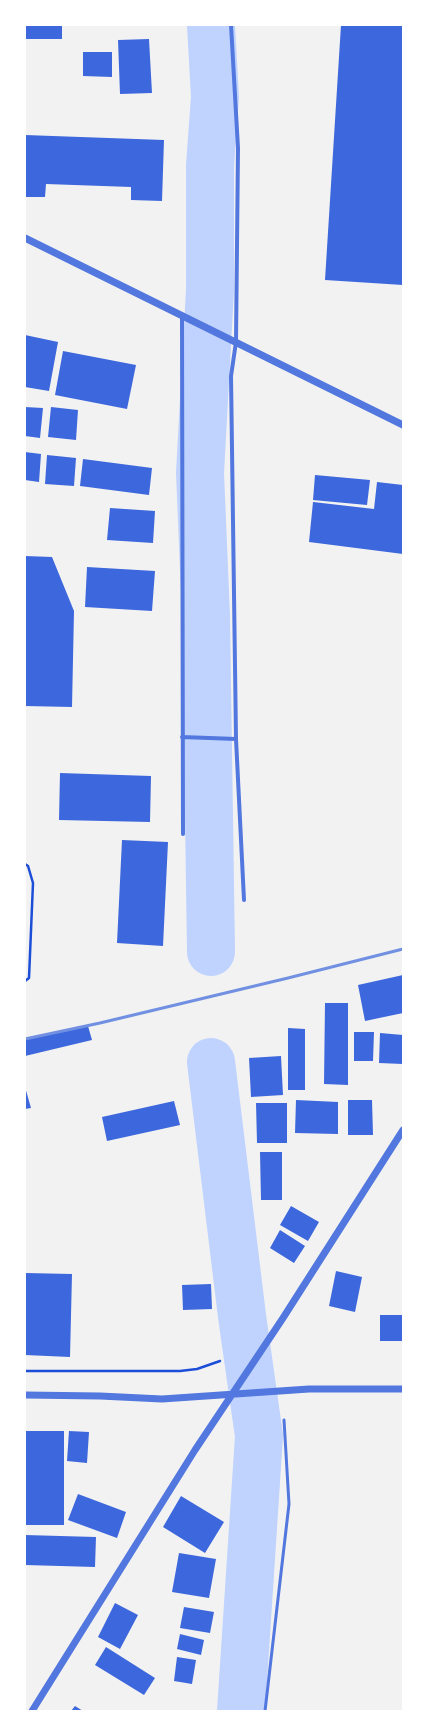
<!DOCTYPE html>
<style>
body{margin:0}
#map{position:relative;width:428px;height:1736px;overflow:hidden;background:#f2f2f2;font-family:Spectral,serif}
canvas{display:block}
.frame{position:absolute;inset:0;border:26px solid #fff;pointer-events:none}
</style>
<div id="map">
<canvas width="428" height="1736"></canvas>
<div class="frame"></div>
</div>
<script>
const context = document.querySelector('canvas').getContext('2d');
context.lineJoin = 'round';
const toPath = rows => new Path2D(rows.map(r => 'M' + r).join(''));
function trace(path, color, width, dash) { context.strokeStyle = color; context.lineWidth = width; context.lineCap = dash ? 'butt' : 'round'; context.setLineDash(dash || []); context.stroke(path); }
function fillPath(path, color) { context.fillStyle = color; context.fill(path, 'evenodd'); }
trace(toPath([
 [211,952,206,616,200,473,210,290,210,166,215,97,211,25],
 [211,1062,242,1316,259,1436,241,1711]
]), '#bfd3fe', 48);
fillPath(toPath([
 [26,25,62,25,62,39,26,39],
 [341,25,403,25,403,285,325,280],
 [149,39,152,93,120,94,118,40],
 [83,52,112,52,112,77,83,76],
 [25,135,164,140,162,201,131,200,131,187,46,184,45,197,25,197],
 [25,335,58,342,49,391,25,387],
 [63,351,136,365,127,409,55,395],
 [25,407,43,408,40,438,25,436],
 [51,407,78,410,76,440,48,437],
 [25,452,41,454,39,482,25,480],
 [47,455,76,458,74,486,45,484],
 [83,459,152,468,149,495,80,486],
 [315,475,370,480,367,505,313,500],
 [377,482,403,485,403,554,309,542,313,502,374,509],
 [110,508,155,511,153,543,107,540],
 [25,556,52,557,74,611,72,707,25,706],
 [87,567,155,571,152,611,85,607],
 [60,773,151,776,150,822,59,820],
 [122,840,168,842,163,946,117,943],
 [403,975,403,1013,365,1021,358,985],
 [325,1003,348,1003,348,1085,324,1084],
 [88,1026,92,1040,25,1056,25,1040],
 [288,1028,305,1029,305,1090,288,1090],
 [354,1032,374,1032,373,1061,354,1061],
 [380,1033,403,1035,403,1064,379,1063],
 [281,1056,283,1095,251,1097,249,1058],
 [25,1087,31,1108,25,1109],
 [296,1100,338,1102,338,1134,295,1133],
 [348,1100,372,1100,373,1135,348,1135],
 [174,1101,180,1125,107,1141,102,1117],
 [256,1103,287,1103,287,1143,257,1143],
 [260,1152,282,1152,282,1200,261,1200],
 [291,1206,319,1222,308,1241,280,1225],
 [280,1230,305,1246,294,1263,270,1248],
 [336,1271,362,1277,355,1312,329,1306],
 [25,1273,72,1274,70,1357,25,1355],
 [211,1284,212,1309,183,1310,182,1285],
 [380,1315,403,1315,403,1341,380,1341],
 [25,1431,64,1431,64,1525,25,1525],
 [69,1431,89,1432,87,1463,67,1461],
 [78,1494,126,1512,117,1538,68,1520],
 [181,1496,224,1522,205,1553,163,1527],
 [25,1535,96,1537,95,1567,25,1565],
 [179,1553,216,1559,209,1598,172,1592],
 [115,1603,138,1615,120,1649,98,1637],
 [184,1607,214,1612,210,1633,180,1628],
 [180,1634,204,1640,201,1655,177,1649],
 [106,1647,155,1678,144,1695,95,1665],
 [177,1657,196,1660,192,1684,174,1681],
 [75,1706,83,1711,71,1711]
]), '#3d67dc');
trace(toPath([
 [25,864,28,866,33,883,29,978,25,981],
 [25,1371,180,1371,197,1369,220,1361]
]), '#1d4ed8', 2.5);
trace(toPath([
 [265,1711,289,1504,284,1420]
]), '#5277de', 3);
trace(toPath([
 [231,25,238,148,236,342,231,376,236,739,244,900],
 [182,317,183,834],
 [182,737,236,739]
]), '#5277de', 4);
trace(toPath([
 [25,238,403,425],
 [25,1395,100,1396,162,1399,309,1389,403,1389],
 [32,1711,195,1450,283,1318,403,1130]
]), '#5277de', 7);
trace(toPath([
 [25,1039,100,1023,288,978,403,949]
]), '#7290e2', 3);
</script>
